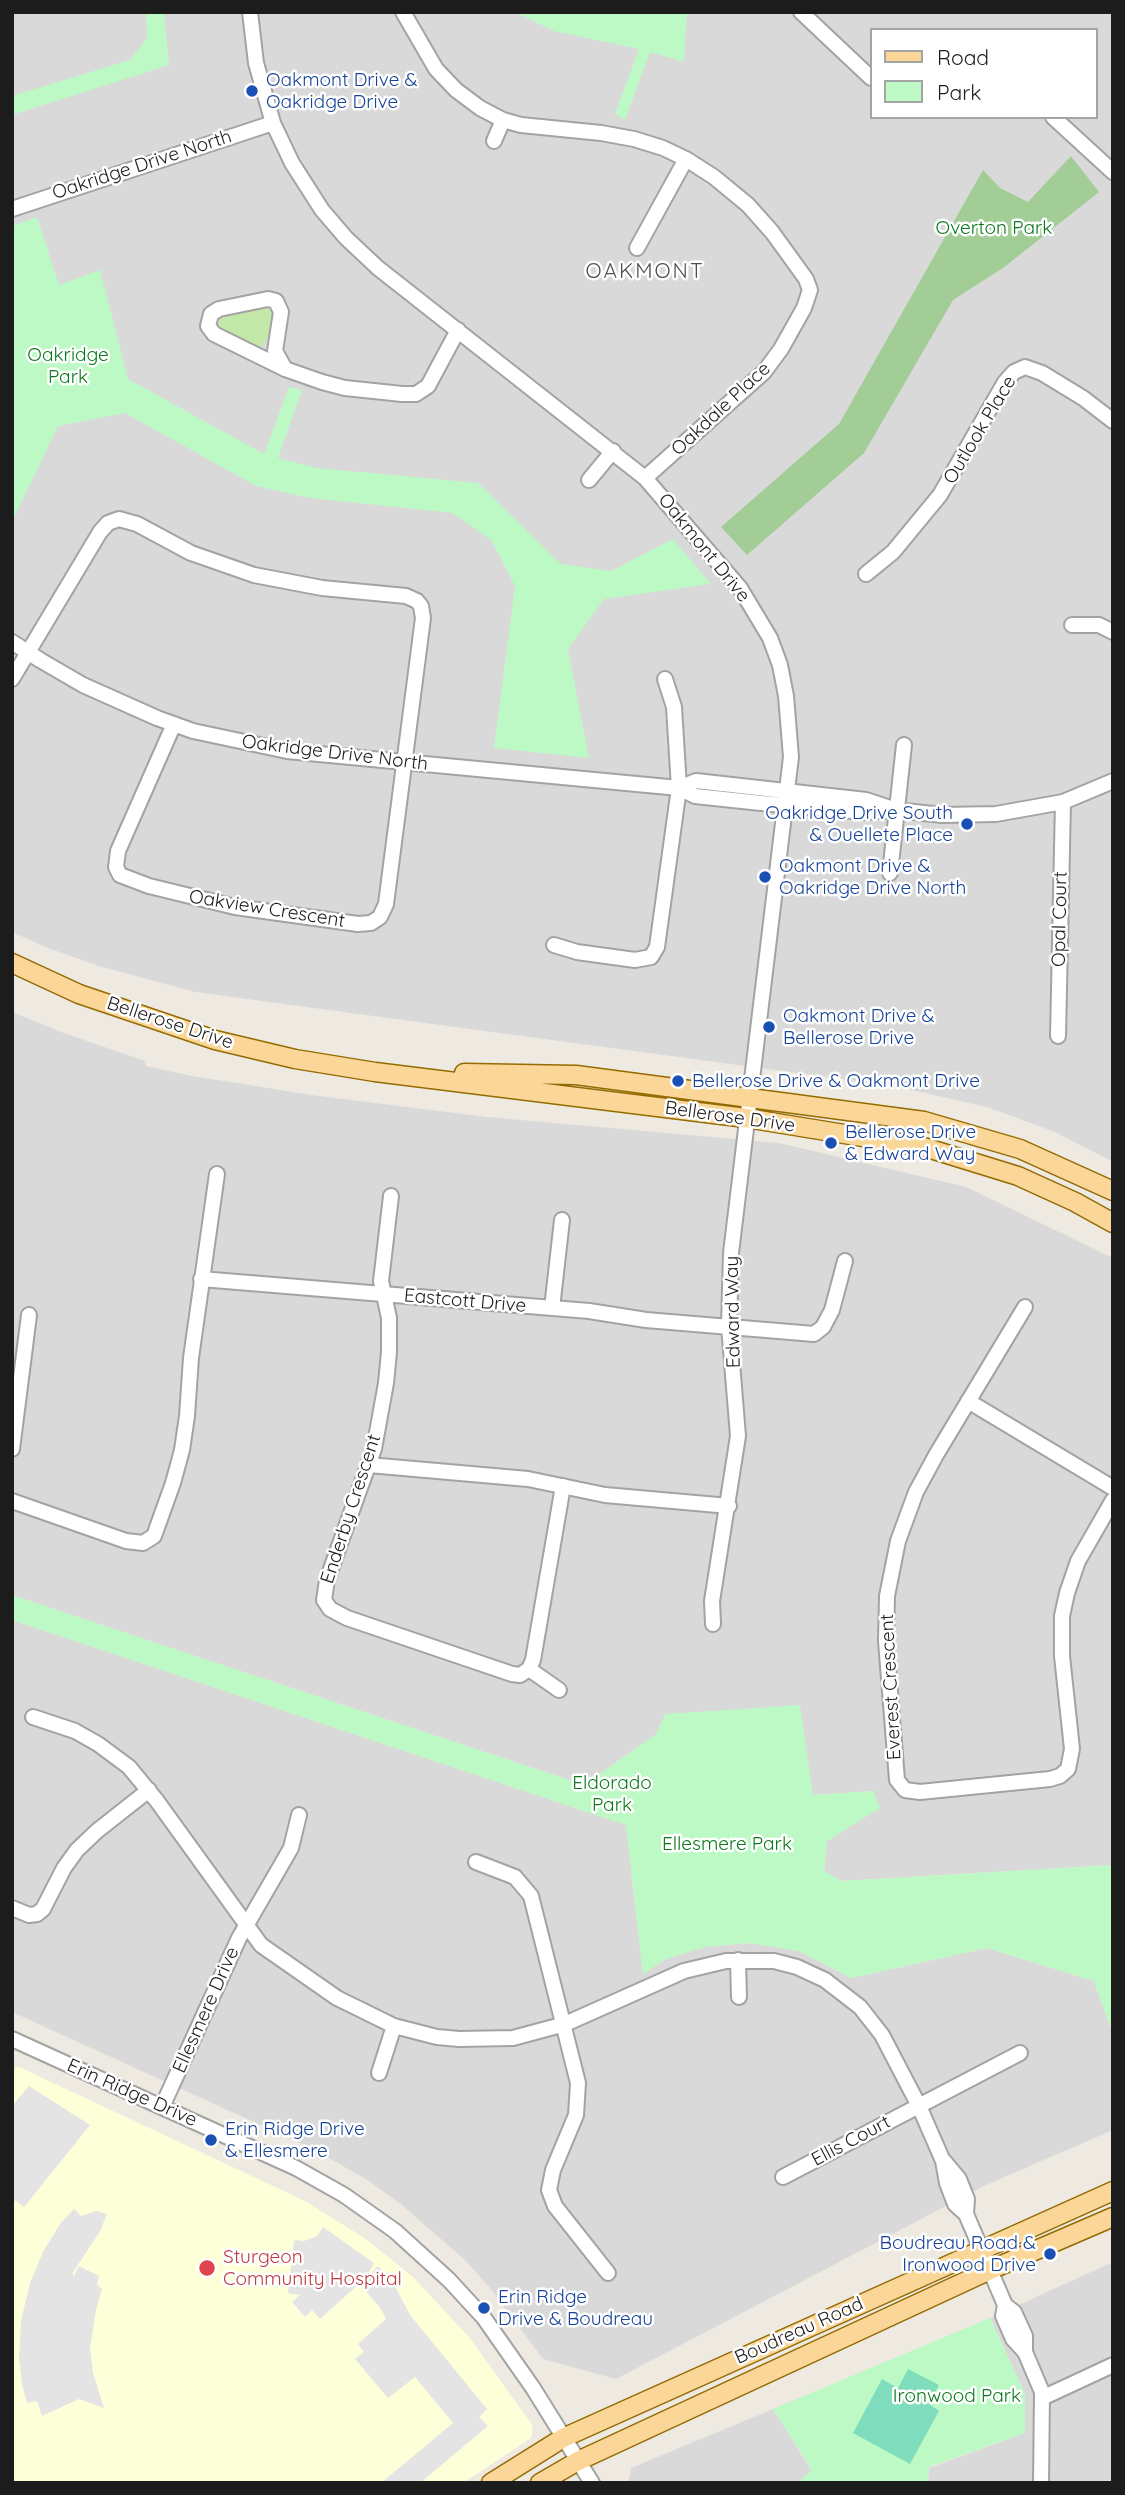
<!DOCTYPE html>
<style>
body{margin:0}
#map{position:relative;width:1125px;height:2495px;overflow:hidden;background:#eeeae1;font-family:Quicksand,sans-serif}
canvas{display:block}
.frame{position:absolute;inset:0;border:14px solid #1c1c1c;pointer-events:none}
.legend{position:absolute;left:870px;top:28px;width:228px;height:91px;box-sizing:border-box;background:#fff;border:2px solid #a4a4a4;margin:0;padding:9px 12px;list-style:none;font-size:21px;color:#1c1c1c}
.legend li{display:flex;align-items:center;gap:14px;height:35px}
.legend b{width:35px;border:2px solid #a4a4a4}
</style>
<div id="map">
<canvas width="1125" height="2495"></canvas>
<div class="frame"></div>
<ul class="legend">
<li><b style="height:9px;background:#fbd699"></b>Road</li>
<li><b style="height:19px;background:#bdf9c5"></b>Park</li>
</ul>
</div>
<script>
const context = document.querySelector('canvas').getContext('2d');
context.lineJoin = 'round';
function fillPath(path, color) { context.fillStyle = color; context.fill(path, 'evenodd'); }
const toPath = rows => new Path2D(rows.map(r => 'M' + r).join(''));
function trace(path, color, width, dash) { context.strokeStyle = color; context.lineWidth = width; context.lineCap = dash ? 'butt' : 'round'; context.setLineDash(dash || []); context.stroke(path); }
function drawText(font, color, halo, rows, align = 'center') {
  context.font = font + ' Quicksand,sans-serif'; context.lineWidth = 5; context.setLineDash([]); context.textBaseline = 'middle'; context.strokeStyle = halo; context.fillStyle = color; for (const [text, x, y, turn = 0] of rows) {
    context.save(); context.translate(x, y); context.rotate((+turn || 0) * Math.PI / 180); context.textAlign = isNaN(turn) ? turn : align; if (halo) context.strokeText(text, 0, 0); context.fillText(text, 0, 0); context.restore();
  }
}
fillPath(toPath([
 [12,12,1113,12,1113,1162,1055,1132,1028,1122,987,1107,894,1086,195,992,99,966,48,948,12,932],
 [871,30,1095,30,1095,117,871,117],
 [12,1012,61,1032,145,1061,146,1066,192,1076,312,1095,487,1117,779,1143,966,1187,1113,1258,1113,1865,841,1881,824,1871,827,1841,879,1808,873,1791,813,1795,657,1734,584,1785,12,1595],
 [12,1620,626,1825,643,1973,666,1959,705,1947,749,1943,799,1951,851,1978,987,1948,1094,1981,1113,2034,1113,2130,986,2185,616,2379,543,2359,490,2288,465,2260,402,2205,366,2179,311,2148,12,2012],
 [1113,2262,1113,2483,928,2483,929,2468,1025,2433,1025,2394,990,2318],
 [773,2409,812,2471,797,2483,628,2483,631,2468]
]), '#dad9d9');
fillPath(toPath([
 [17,2066,305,2201,363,2237,413,2277,469,2337,533,2426,531,2438,463,2483,12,2483,12,2075]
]), '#fdffd9');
fillPath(toPath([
 [261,308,270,309,273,317,267,339,261,347,255,348,219,330,218,322,221,318]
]), '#c3e8a7');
fillPath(toPath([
 [1071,156,1099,192,1003,268,953,300,864,453,747,555,721,527,839,424,983,170,1000,188,1028,202]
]), '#a3cd96');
fillPath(toPath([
 [146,12,164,12,169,65,12,115,12,96,130,60,147,38],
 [515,12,687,12,684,62,650,52,625,120,615,114,639,49,554,31],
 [37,217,59,285,100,270,128,379,264,454,289,387,302,390,278,458,317,468,478,483,561,564,611,571,673,539,711,584,604,599,568,649,589,758,494,748,515,586,492,541,453,513,310,498,256,486,125,413,58,426,12,522,12,226],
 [12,1595,584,1785,656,1734,665,1714,800,1705,813,1795,873,1791,880,1808,827,1841,824,1871,841,1881,1113,1865,1113,2034,1094,1981,987,1948,851,1978,799,1951,749,1943,705,1947,666,1959,643,1974,626,1825,12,1620],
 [990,2318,1025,2394,1025,2433,929,2467,928,2483,797,2483,812,2470,773,2409]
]), '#bdf9c5');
fillPath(toPath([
 [908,2369,939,2385,929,2404,939,2411,910,2464,853,2433,882,2379,898,2388]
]), '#7fddbe');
fillPath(toPath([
 [29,2086,90,2125,24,2207,15,2200,12,2209,12,2106],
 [74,2209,81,2216,96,2211,107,2214,100,2231,72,2274,74,2276,79,2266,99,2276,97,2285,102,2289,96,2310,90,2348,93,2373,104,2408,79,2399,42,2416,37,2401,27,2403,22,2384,19,2359,21,2321,30,2283,43,2252,60,2224],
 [323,2227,374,2263,369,2272,371,2273,378,2266,396,2288,410,2315,487,2409,479,2417,488,2426,420,2483,381,2483,453,2423,415,2377,388,2398,355,2359,364,2352,358,2344,386,2319,379,2306,359,2284,320,2319,312,2310,305,2317,292,2302,300,2295,288,2293,294,2240,304,2241,317,2236]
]), '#e4e4e4');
const minor = toPath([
 [250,12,256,63,273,123,292,163,322,210,346,238,378,268,645,478,740,588,770,638,780,665,786,696,791,757,731,1253,729,1326,738,1436,712,1601,713,1624],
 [403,12,436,69,456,90,480,108,503,120,521,125,601,133,634,139,663,148,686,159,714,177,748,205,772,232,806,279,810,290,804,308,781,349,764,372,645,478],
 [801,12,871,78],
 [1053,117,1113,172],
 [494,141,503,120],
 [12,209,273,123],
 [637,248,686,159],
 [285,369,275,351,281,312,276,301,268,299,219,309,211,314,208,326,214,334,285,369,322,382,345,388,402,394,416,394,428,386,458,330],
 [589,480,613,451],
 [866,574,893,552,940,495,1005,382,1014,372,1025,367,1042,373,1083,398,1113,421],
 [1072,625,1099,625,1113,632],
 [12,642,40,660,83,685,157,718,193,731,287,751,679,788,695,796,761,803,864,812,896,810,942,815,996,814,1063,802,1113,781],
 [12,679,100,532,108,523,119,519,137,524,191,553,254,575,322,588,406,596,417,601,421,606,423,618,386,904,380,917,371,923,358,924,235,907,149,886,120,875,116,867,118,851,174,724],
 [679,788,696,781,866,800,890,808],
 [890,873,904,745],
 [554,945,577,952,635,960,651,957,657,947,679,788,674,707,665,679],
 [1058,1036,1063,802],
 [391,1196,381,1281,389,1318,389,1352,386,1383,374,1449,327,1580,324,1600,330,1609,347,1618,512,1674,520,1675,529,1669],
 [201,1279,589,1311,646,1320,814,1334,823,1327,832,1310,845,1261],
 [1025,1307,936,1455,916,1492,898,1541,887,1596,886,1641,897,1780,905,1790,920,1792,1050,1779,1060,1776,1068,1769,1072,1749,1062,1656,1062,1616,1067,1593,1078,1561,1113,1500],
 [552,1308,562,1220],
 [968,1401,1113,1488],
 [12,1449,29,1315],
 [369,1465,528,1479,605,1495,729,1506],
 [12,1501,126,1541,143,1543,154,1536,173,1483,182,1450,187,1416,191,1358,217,1174],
 [559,1690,529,1669,533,1660,563,1486],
 [33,1717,75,1731,98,1744,129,1767,157,1801,261,1945,337,1998,394,2026,437,2037,459,2039,513,2038,565,2024,684,1971,726,1961,774,1961,797,1967,825,1980,860,2007,882,2035,919,2106,943,2161,947,2183,955,2204,966,2214],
 [476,1862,515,1877,531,1896,578,2083,576,2115,553,2170,549,2190,555,2206,608,2273],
 [12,1908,29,1915,37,1914,43,1909,64,1868,77,1850,97,1831,149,1790],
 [738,1960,739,1997],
 [12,2039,296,2168,344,2195,395,2231,449,2280,484,2318,533,2388,592,2483],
 [379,2073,394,2026],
 [162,2107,239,1938,291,1848,299,1815],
 [944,2161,959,2179,967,2199,966,2214,1005,2305,1014,2312,1025,2336,1025,2352],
 [783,2177,1020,2053],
 [1005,2305,1003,2316,1013,2339,1025,2352,1042,2392,1041,2483],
 [1042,2398,1113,2365]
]);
const major = toPath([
 [12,963,79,994,215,1040,295,1059,375,1072,746,1118,924,1147,1018,1176,1075,1202,1113,1223],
 [464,1073,576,1075,924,1121,1020,1149,1113,1191],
 [491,2483,563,2438,1113,2191],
 [540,2483,578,2461,990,2270,1113,2217]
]);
trace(minor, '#a3a3a3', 18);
trace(major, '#946b00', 21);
trace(minor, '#fff', 14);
trace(major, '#fbd699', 18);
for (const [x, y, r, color] of [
 [252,91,7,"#1a4fb4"],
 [967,824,7,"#1a4fb4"],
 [765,877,7,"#1a4fb4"],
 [769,1027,7,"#1a4fb4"],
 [678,1081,7,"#1a4fb4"],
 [831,1143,7,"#1a4fb4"],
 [211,2140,7,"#1a4fb4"],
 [1050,2254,7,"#1a4fb4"],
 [207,2268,9,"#e0444e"],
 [484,2308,7,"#1a4fb4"]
]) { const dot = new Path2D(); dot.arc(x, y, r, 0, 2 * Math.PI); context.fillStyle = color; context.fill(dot); trace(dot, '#fff', 2.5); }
drawText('19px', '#164399', '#fff', [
 ["Oakmont Drive &",266,80],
 ["Oakridge Drive",266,102],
 ["Oakridge Drive South",953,813,"right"],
 ["& Ouellete Place",953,835,"right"],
 ["Oakmont Drive &",779,866],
 ["Oakridge Drive North",779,888],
 ["Oakmont Drive &",783,1016],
 ["Bellerose Drive",783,1038],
 ["Bellerose Drive & Oakmont Drive",692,1081],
 ["Bellerose Drive",845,1132],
 ["& Edward Way",845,1154],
 ["Erin Ridge Drive",225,2129],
 ["& Ellesmere",225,2151],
 ["Boudreau Road &",1036,2243,"right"],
 ["Ironwood Drive",1036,2265,"right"],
 ["Erin Ridge",498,2297],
 ["Drive & Boudreau",498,2319]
], 'left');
drawText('19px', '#1c1c1c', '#fff', [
 ["Oakridge Drive North",142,165,-18],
 ["Oakdale Place",721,409,-43],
 ["Outlook Place",980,430,-59],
 ["Oakmont Drive",704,548,51],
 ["Oakridge Drive North",335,753,7],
 ["Oakview Crescent",267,909,9],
 ["Opal Court",1060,919,-89],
 ["Bellerose Drive",170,1023,18],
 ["Bellerose Drive",730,1117,8],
 ["Eastcott Drive",465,1301,5],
 ["Edward Way",733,1312,-91],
 ["Enderby Crescent",351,1509,-72],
 ["Everest Crescent",891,1687,-93],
 ["Ellesmere Drive",206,2010,-66],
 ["Erin Ridge Drive",132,2093,24],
 ["Ellis Court",851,2141,-28],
 ["Boudreau Road",799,2331,-24]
]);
drawText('19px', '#0b791b', '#fff', [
 ["Overton Park",994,228],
 ["Oakridge",68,355],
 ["Park",68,377],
 ["Eldorado",612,1783],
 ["Park",612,1805],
 ["Ellesmere Park",727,1844],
 ["Ironwood Park",957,2396]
]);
drawText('19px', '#be3a42', '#fff', [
 ["Sturgeon",223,2257],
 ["Community Hospital",223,2279]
], 'left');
context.letterSpacing = '2px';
drawText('21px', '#4f4f4f', '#fff', [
 ["OAKMONT",645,272]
]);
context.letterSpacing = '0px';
</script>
